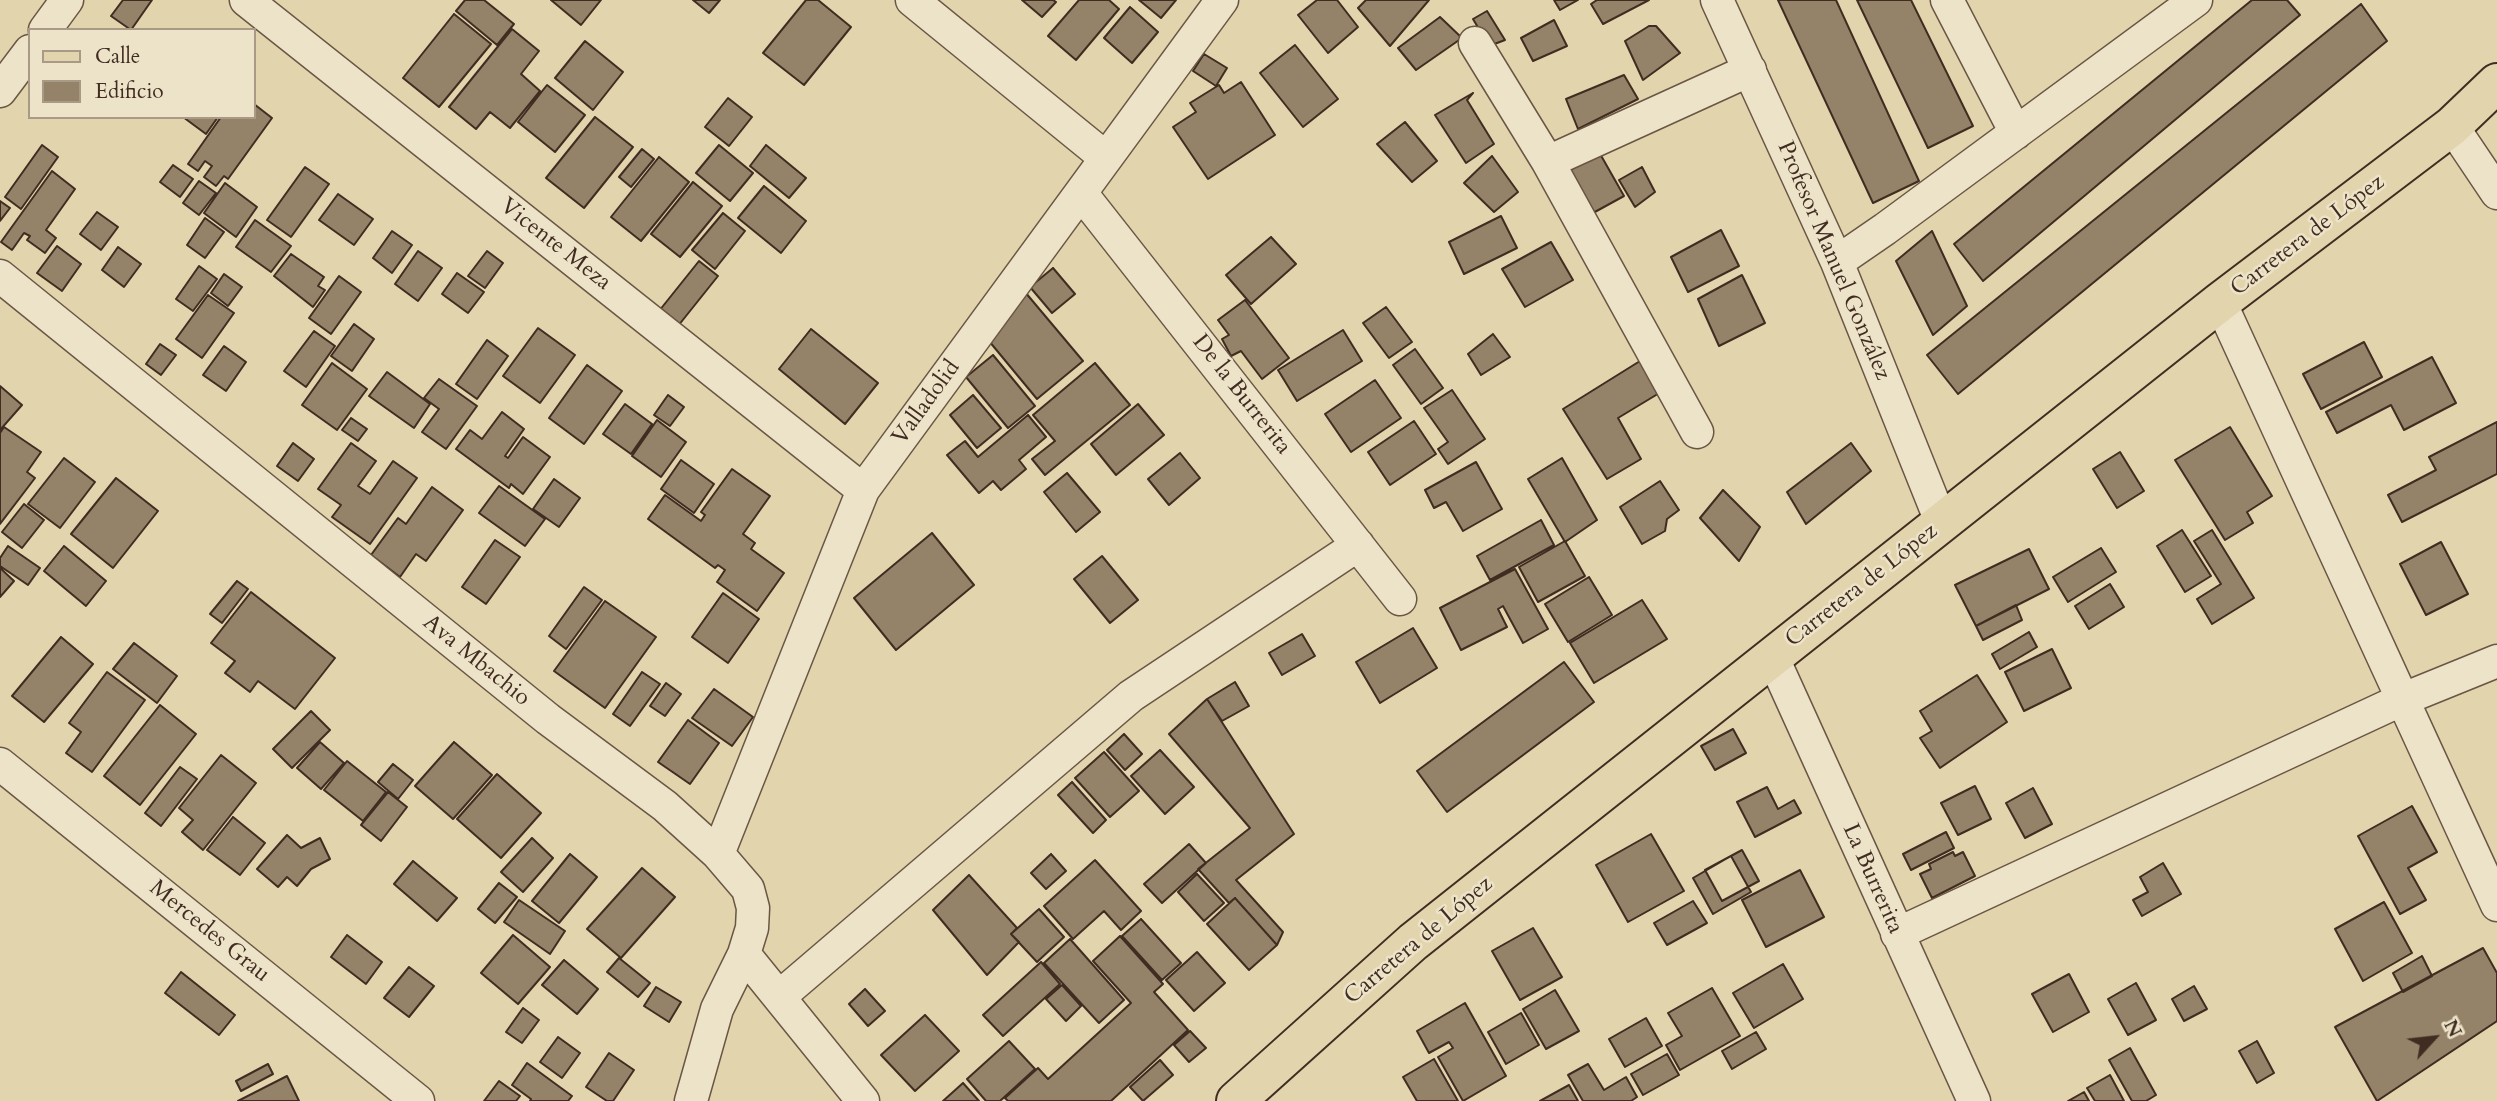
<!DOCTYPE html>
<meta charset="utf-8">
<style>
body{margin:0}
#map{position:relative;width:2497px;height:1101px;overflow:hidden;background:#e2d4ac;font-family:Cardo,serif}
canvas{display:block}
.legend{position:absolute;left:28px;top:28px;width:228px;height:91px;box-sizing:border-box;background:#ece3c9;border:2px solid #a89a86;margin:0;padding:9px 12px;list-style:none;font-size:21px;color:#412c21}
.legend li{display:flex;align-items:center;gap:14px;height:35px}
.legend b{width:35px;border:2px solid #a89a86}
.north{position:absolute;left:2399px;top:1003px;width:70px;height:70px;-webkit-text-stroke:5px #ece3c9;paint-order:stroke;rotate:63deg;font-size:19px;font-weight:700;line-height:28px;text-align:center;color:#412c21}
.north::after{content:'';display:block;margin:auto;width:24px;height:32px;background:#412c21;clip-path:polygon(50% 0,100% 100%,50% 72%,0 100%)}
</style>
<div id="map">
<canvas width="2497" height="1101"></canvas>
<ul class="legend">
<li><b style="height:9px;background:#e2d4ac"></b>Calle</li>
<li><b style="height:19px;background:#958369"></b>Edificio</li>
</ul>
<div class="north">N</div>
</div>
<script>
const context = document.querySelector('canvas').getContext('2d');
context.lineJoin = 'round';
function fillPath(path, color) { context.fillStyle = color; context.fill(path, 'evenodd'); }
const toPath = rows => new Path2D(rows.map(r => 'M' + r).join(''));
function trace(path, color, width, dash) { context.strokeStyle = color; context.lineWidth = width; context.lineCap = dash ? 'butt' : 'round'; context.setLineDash(dash || []); context.stroke(path); }
function drawText(font, color, halo, rows, align = 'center') {
  context.font = font + ' Cardo,serif'; context.lineWidth = 5; context.setLineDash([]); context.textBaseline = 'middle'; context.strokeStyle = halo; context.fillStyle = color; for (const [text, x, y, turn = 0] of rows) {
    context.save(); context.translate(x, y); context.rotate((+turn || 0) * Math.PI / 180); context.textAlign = isNaN(turn) ? turn : align; if (halo) context.strokeText(text, 0, 0); context.fillText(text, 0, 0); context.restore();
  }
}
const building = toPath([
 [123,0,152,0,131,30,111,16,123,0],
 [465,0,484,0,514,24,497,45,456,11,465,0],
 [551,0,601,0,581,25,551,0],
 [693,0,720,0,709,13,693,0],
 [806,0,818,0,851,27,804,85,763,53,806,0],
 [1022,0,1053,0,1056,2,1042,17,1022,0],
 [1079,0,1109,0,1119,9,1076,60,1048,36,1079,0],
 [1139,0,1176,0,1161,18,1139,0],
 [1317,0,1337,0,1358,27,1328,53,1298,15,1317,0],
 [1366,0,1429,0,1390,46,1358,8,1366,0],
 [1554,0,1578,0,1560,10,1554,0],
 [1597,0,1649,0,1603,24,1591,4,1597,0],
 [1778,0,1836,0,1919,181,1873,203,1778,0],
 [1857,0,1911,0,1973,126,1928,148,1857,0],
 [2252,0,2287,0,2300,15,1983,281,1954,244,2252,0],
 [2361,4,2387,41,1958,394,1927,355,2361,4],
 [1130,7,1158,32,1132,63,1104,38,1130,7],
 [1487,11,1505,40,1489,46,1473,19,1487,11],
 [454,14,491,44,439,107,403,78,454,14],
 [1440,17,1462,38,1416,70,1398,48,1440,17],
 [1554,20,1567,46,1533,61,1521,38,1554,20],
 [1649,26,1656,26,1680,53,1643,80,1625,41,1649,26],
 [512,29,539,51,521,74,540,91,510,128,490,112,476,129,449,107,512,29],
 [585,41,623,72,593,110,555,78,585,41],
 [1295,45,1338,99,1303,127,1260,73,1295,45],
 [1204,54,1227,68,1216,86,1193,71,1204,54],
 [1624,75,1638,99,1578,129,1566,99,1624,75],
 [1241,82,1275,135,1208,179,1173,127,1196,112,1190,103,1219,85,1224,93,1241,82],
 [547,85,585,115,555,152,518,122,547,85],
 [1473,93,1467,100,1494,144,1466,163,1435,115,1473,93],
 [728,98,752,117,729,146,705,127,728,98],
 [254,104,272,118,228,179,224,176,216,186,204,177,212,166,205,161,198,171,188,164,221,117,254,117,254,104],
 [183,117,218,117,206,134,183,117],
 [595,117,633,147,584,208,546,178,595,117],
 [1405,122,1437,161,1412,182,1377,144,1405,122],
 [42,145,58,157,21,209,5,197,42,145],
 [719,145,753,173,730,201,696,173,719,145],
 [766,145,806,178,789,198,750,166,766,145],
 [642,149,654,159,631,187,619,177,642,149],
 [1599,152,1624,196,1593,213,1568,170,1599,152],
 [1492,156,1518,192,1494,212,1464,183,1492,156],
 [659,157,689,182,641,241,611,217,659,157],
 [173,165,193,179,180,197,160,182,173,165],
 [305,167,329,184,291,237,267,220,305,167],
 [1642,167,1655,192,1635,207,1619,180,1642,167],
 [52,171,75,189,46,230,56,238,45,253,27,240,30,236,24,233,12,250,1,242,52,171],
 [199,181,216,193,199,215,183,203,199,181],
 [693,182,722,206,680,257,651,234,693,182],
 [225,183,257,207,236,237,204,213,225,183],
 [764,186,806,221,781,253,738,218,764,186],
 [338,194,373,219,354,245,319,220,338,194],
 [0,201,10,208,0,221,0,201],
 [97,212,118,227,101,250,80,234,97,212],
 [723,213,745,231,715,269,692,250,723,213],
 [1501,216,1517,248,1464,274,1449,242,1501,216],
 [205,218,224,232,205,258,187,245,205,218],
 [255,220,291,246,271,272,236,247,255,220],
 [1721,230,1739,266,1688,292,1671,257,1721,230],
 [392,231,412,245,392,273,373,258,392,231],
 [1932,231,1967,306,1933,335,1896,261,1932,231],
 [1271,237,1296,264,1251,304,1226,275,1271,237],
 [1551,242,1573,280,1525,307,1502,269,1551,242],
 [57,246,81,264,62,291,37,273,57,246],
 [118,247,141,264,124,287,102,270,118,247],
 [418,251,442,268,418,301,395,284,418,251],
 [487,251,503,263,485,288,468,276,487,251],
 [291,254,324,277,318,286,325,290,313,307,274,276,291,254],
 [699,261,718,276,674,331,655,316,699,261],
 [199,266,217,279,193,311,176,299,199,266],
 [1053,268,1075,294,1052,313,1030,287,1053,268],
 [457,273,484,292,468,313,442,294,457,273],
 [224,274,242,287,228,306,211,293,224,274],
 [1742,275,1765,323,1719,346,1698,299,1742,275],
 [339,276,361,292,331,334,309,318,339,276],
 [1025,292,1083,361,1037,399,989,341,1025,292],
 [208,295,234,313,202,358,176,339,208,295],
 [1245,300,1289,358,1262,379,1241,351,1231,356,1222,339,1229,335,1218,320,1245,300],
 [1386,307,1412,342,1389,358,1363,323,1386,307],
 [354,324,374,339,352,371,331,356,354,324],
 [538,328,575,355,540,403,503,376,538,328],
 [811,329,878,383,845,424,779,369,811,329],
 [1343,330,1362,361,1297,401,1278,370,1343,330],
 [314,331,335,346,306,387,284,371,314,331],
 [1493,334,1510,357,1481,375,1468,354,1493,334],
 [487,340,508,356,477,399,456,384,487,340],
 [2364,342,2382,377,2321,409,2303,374,2364,342],
 [160,344,176,355,161,375,146,364,160,344],
 [224,346,246,362,226,391,203,375,224,346],
 [1415,349,1443,388,1421,404,1393,365,1415,349],
 [993,355,1035,406,1008,428,966,377,993,355],
 [2432,357,2456,403,2404,430,2391,405,2337,433,2326,412,2432,357],
 [1640,361,1661,392,1618,418,1641,459,1607,479,1563,409,1640,361],
 [332,363,367,389,337,430,302,405,332,363],
 [1095,363,1130,405,1045,475,1032,459,1055,441,1033,415,1095,363],
 [587,365,622,391,584,444,549,418,587,365],
 [387,372,430,404,414,428,369,396,387,372],
 [439,379,477,406,446,449,422,432,439,409,424,398,439,379],
 [1375,380,1401,418,1351,452,1325,414,1375,380],
 [0,386,22,405,0,430,0,386],
 [1452,390,1485,439,1448,464,1438,449,1448,442,1424,408,1452,390],
 [668,395,684,407,670,426,654,415,668,395],
 [973,395,1001,428,977,448,950,415,973,395],
 [625,404,652,424,631,454,603,434,625,404],
 [1138,404,1164,435,1116,475,1091,444,1138,404],
 [502,412,524,429,505,456,508,458,523,437,550,457,523,494,511,484,509,488,456,449,470,430,482,439,502,412],
 [1028,415,1046,437,1019,460,1026,469,1001,490,993,481,979,493,947,455,965,441,978,457,1028,415],
 [351,418,367,429,358,441,342,430,351,418],
 [657,420,686,442,661,477,632,456,657,420],
 [1414,421,1436,454,1390,485,1368,452,1414,421],
 [2497,422,2497,474,2402,522,2388,495,2436,470,2429,457,2497,422],
 [4,427,41,452,27,472,35,478,0,524,0,433,4,427],
 [2230,427,2272,496,2247,512,2253,523,2225,540,2175,460,2230,427],
 [293,443,314,459,298,481,277,466,293,443],
 [351,443,376,461,358,486,370,494,393,461,417,478,370,544,332,517,341,505,318,489,351,443],
 [1851,443,1871,471,1806,524,1787,492,1851,443],
 [2120,452,2144,491,2117,508,2093,469,2120,452],
 [1180,453,1200,478,1169,505,1148,479,1180,453],
 [64,458,95,482,60,528,28,504,64,458],
 [1562,458,1597,520,1565,542,1528,479,1562,458],
 [681,460,714,484,694,513,661,489,681,460],
 [1476,462,1502,509,1463,531,1446,502,1434,508,1425,490,1476,462],
 [732,469,770,496,743,534,755,543,751,549,784,573,757,611,717,582,725,570,718,565,715,568,648,519,665,495,701,521,705,515,701,512,732,469],
 [1067,473,1100,512,1076,532,1044,492,1067,473],
 [116,478,158,511,113,568,71,534,116,478],
 [554,479,580,498,559,527,533,509,554,479],
 [1660,481,1679,510,1667,519,1665,531,1642,544,1620,507,1660,481],
 [499,486,545,519,525,546,479,513,499,486],
 [432,487,463,510,426,561,416,554,400,577,371,555,398,518,406,524,432,487],
 [1723,490,1760,527,1739,561,1700,518,1723,490],
 [24,504,44,520,22,548,2,532,24,504],
 [1541,520,1554,545,1490,580,1477,556,1541,520],
 [2182,530,2211,576,2185,592,2157,546,2182,530],
 [2212,530,2254,598,2212,624,2197,599,2221,584,2194,541,2212,530],
 [932,533,974,585,896,650,854,598,932,533],
 [495,540,520,557,486,604,462,587,495,540],
 [1565,541,1585,576,1538,602,1519,567,1565,541],
 [2441,542,2468,594,2426,615,2400,564,2441,542],
 [8,546,40,568,28,585,0,566,0,558,8,546],
 [64,546,106,581,86,606,44,571,64,546],
 [2101,548,2116,572,2068,602,2053,577,2101,548],
 [2029,549,2049,589,1976,626,1955,585,2029,549],
 [1102,556,1138,600,1110,623,1074,579,1102,556],
 [0,568,14,581,0,597,0,568],
 [1515,569,1548,629,1523,643,1503,606,1498,609,1507,627,1461,650,1440,608,1515,569],
 [1589,577,1612,615,1568,642,1545,604,1589,577],
 [237,581,248,589,222,623,210,614,237,581],
 [2110,584,2124,607,2089,629,2075,606,2110,584],
 [584,587,602,600,566,649,549,636,584,587],
 [251,592,335,658,295,709,258,681,250,692,225,673,235,661,211,643,251,592],
 [723,593,759,619,728,663,692,637,723,593],
 [1642,600,1667,639,1594,683,1570,643,1642,600],
 [605,601,656,637,605,708,554,671,605,601],
 [2016,605,2022,620,1983,640,1976,626,2016,605],
 [1413,628,1437,668,1380,703,1356,662,1413,628],
 [2029,632,2037,647,2000,669,1992,654,2029,632],
 [1302,634,1315,656,1282,675,1269,653,1302,634],
 [61,637,93,664,44,722,12,696,61,637],
 [134,643,177,676,157,703,113,669,134,643],
 [2052,649,2071,688,2024,711,2005,672,2052,649],
 [1564,662,1594,702,1447,812,1417,771,1564,662],
 [107,672,145,700,92,772,66,753,81,732,69,723,107,672],
 [642,672,660,684,630,726,613,714,642,672],
 [1977,675,2007,722,1940,768,1920,738,1932,731,1920,711,1977,675],
 [1235,682,1249,706,1222,721,1207,699,1235,682],
 [666,683,681,694,665,716,650,706,666,683],
 [714,689,753,717,732,746,692,718,714,689],
 [1207,699,1294,834,1236,880,1283,932,1277,945,1235,898,1229,903,1198,869,1250,828,1169,734,1207,699],
 [160,705,196,734,140,805,104,776,160,705],
 [311,711,330,730,292,768,273,749,311,711],
 [688,720,719,743,690,784,658,762,688,720],
 [1733,729,1746,753,1715,770,1701,746,1733,729],
 [1124,734,1142,754,1125,770,1107,750,1124,734],
 [320,742,344,763,321,789,297,768,320,742],
 [454,742,492,775,453,819,415,786,454,742],
 [1160,750,1194,787,1165,814,1131,776,1160,750],
 [1104,752,1139,791,1110,817,1075,778,1104,752],
 [221,755,256,783,203,850,182,832,193,820,179,808,221,755],
 [347,761,386,792,363,821,324,790,347,761],
 [393,764,413,780,398,799,378,782,393,764],
 [180,767,197,779,161,826,145,813,180,767],
 [497,774,541,813,501,858,457,819,497,774],
 [1072,782,1106,820,1093,833,1058,795,1072,782],
 [1975,786,1991,819,1958,835,1941,803,1975,786],
 [1767,787,1778,809,1794,800,1801,813,1755,837,1737,802,1767,787],
 [2033,788,2052,824,2025,838,2006,803,2033,788],
 [388,792,407,807,381,841,361,825,388,792],
 [2412,806,2437,852,2408,868,2426,900,2400,914,2358,836,2412,806],
 [233,817,265,843,240,875,207,850,233,817],
 [1946,832,1954,848,1911,870,1903,854,1946,832],
 [1651,834,1684,891,1628,922,1596,865,1651,834],
 [287,835,301,848,320,838,330,859,311,869,297,886,287,877,278,887,257,869,287,835],
 [532,838,553,858,523,892,501,872,532,838],
 [1189,844,1206,863,1162,903,1144,884,1189,844],
 [1742,850,1759,881,1722,901,1705,870,1742,850],
 [1953,852,1955,856,1963,852,1975,876,1932,898,1920,874,1931,869,1929,864,1953,852],
 [570,854,597,877,559,923,532,901,570,854],
 [1051,854,1066,871,1046,889,1031,873,1051,854],
 [1731,856,1751,892,1713,914,1693,878,1731,856],
 [1095,860,1141,911,1121,930,1104,911,1073,939,1044,906,1095,860],
 [413,861,457,898,437,921,394,884,413,861],
 [2163,863,2181,894,2142,916,2133,900,2148,892,2140,877,2163,863],
 [642,868,675,897,621,958,587,929,642,868],
 [1800,870,1824,917,1766,947,1742,900,1800,870],
 [1197,874,1224,903,1204,921,1178,892,1197,874],
 [969,875,1017,928,1011,934,1019,942,987,975,933,910,969,875],
 [499,883,517,897,495,923,478,909,499,883],
 [1235,898,1277,945,1249,970,1207,924,1235,898],
 [519,900,565,931,550,954,504,922,519,900],
 [1693,901,1707,923,1667,945,1654,923,1693,901],
 [2384,902,2412,953,2363,981,2335,929,2384,902],
 [1039,909,1064,937,1037,962,1011,934,1039,909],
 [1141,919,1181,963,1162,980,1122,936,1141,919],
 [1533,928,1562,977,1520,1000,1492,951,1533,928],
 [347,935,382,962,366,984,331,957,347,935],
 [513,935,550,967,518,1004,481,973,513,935],
 [1120,936,1163,984,1154,992,1188,1030,1111,1101,1008,1101,1005,1098,1038,1068,1048,1079,1131,1003,1093,961,1120,936],
 [1070,939,1124,1000,1099,1023,1044,963,1070,939],
 [2483,948,2497,973,2497,1021,2377,1101,2335,1027,2483,948],
 [1197,952,1225,983,1194,1011,1166,980,1197,952],
 [2422,956,2432,976,2403,992,2393,973,2422,956],
 [619,958,650,983,638,997,607,972,619,958],
 [564,960,598,989,577,1014,542,985,564,960],
 [1041,962,1060,984,1003,1036,983,1015,1041,962],
 [1783,964,1803,999,1754,1028,1733,993,1783,964],
 [409,967,434,986,409,1017,384,998,409,967],
 [181,972,235,1015,219,1035,165,993,181,972],
 [2069,974,2089,1012,2053,1032,2032,994,2069,974],
 [2136,983,2156,1020,2128,1035,2108,999,2136,983],
 [1062,985,1081,1006,1066,1021,1046,999,1062,985],
 [2194,986,2207,1009,2184,1021,2172,999,2194,986],
 [656,987,681,1002,669,1022,644,1006,656,987],
 [1712,988,1740,1036,1680,1070,1666,1045,1682,1036,1668,1013,1712,988],
 [865,989,885,1011,868,1026,849,1004,865,989],
 [1555,990,1579,1031,1546,1049,1523,1009,1555,990],
 [1465,1003,1506,1076,1463,1101,1438,1057,1453,1048,1449,1042,1429,1053,1417,1031,1465,1003],
 [523,1008,539,1020,522,1043,506,1032,523,1008],
 [1521,1013,1539,1045,1506,1064,1488,1032,1521,1013],
 [925,1015,959,1051,915,1091,881,1055,925,1015],
 [1646,1018,1662,1046,1625,1067,1609,1039,1646,1018],
 [1190,1031,1206,1048,1189,1062,1174,1045,1190,1031],
 [1756,1032,1766,1049,1732,1069,1722,1051,1756,1032],
 [558,1037,580,1053,562,1078,540,1062,558,1037],
 [1009,1041,1035,1069,1000,1101,986,1101,967,1079,1009,1041],
 [2257,1041,2274,1073,2257,1083,2239,1051,2257,1041],
 [2130,1048,2156,1095,2146,1101,2132,1101,2109,1060,2130,1048],
 [609,1053,634,1070,613,1101,607,1101,586,1087,609,1053],
 [1667,1054,1679,1075,1643,1095,1631,1074,1667,1054],
 [1434,1059,1458,1101,1417,1101,1403,1077,1434,1059],
 [1160,1060,1173,1075,1143,1101,1130,1087,1160,1060],
 [527,1063,572,1096,568,1101,530,1101,531,1099,512,1085,527,1063],
 [268,1064,273,1074,241,1091,236,1081,268,1064],
 [1588,1064,1604,1090,1626,1077,1637,1097,1631,1101,1583,1101,1568,1075,1588,1064],
 [2110,1075,2124,1101,2095,1101,2087,1088,2110,1075],
 [287,1076,299,1101,238,1101,287,1076],
 [499,1081,520,1096,516,1101,484,1101,499,1081],
 [963,1083,979,1101,943,1101,963,1083],
 [1569,1085,1578,1101,1540,1101,1569,1085],
 [2084,1092,2089,1101,2068,1101,2084,1092]
]);
fillPath(building, '#958369');
trace(building, '#412c21', 2);
const minor = toPath([
 [246,0,863,490],
 [912,0,1106,158],
 [1717,0,1837,262,1942,524],
 [1947,0,2016,133],
 [45,30,67,0],
 [1475,43,1548,162,1697,432],
 [0,91,30,51],
 [2452,126,2497,193],
 [1548,162,1750,70],
 [1081,193,1400,599],
 [1837,262,1885,229,2196,0],
 [0,276,548,719,665,806,718,854,748,889,753,908,752,928,744,954,863,1101],
 [2220,302,2497,905],
 [1772,656,1974,1101],
 [0,764,418,1101],
 [718,854,863,490,1222,0],
 [1897,934,2401,700,2497,661],
 [779,997,1131,696,1358,545],
 [691,1101,717,1009,744,954]
]);
const major = toPath([
 [1236,1101,1413,942,2220,302,2452,126,2497,83]
]);
trace(minor, '#695644', 35);
trace(major, '#412c21', 42);
trace(minor, '#ece3c9', 32);
trace(major, '#e2d4ac', 38);
drawText('23px', '#412c21', '#ece3c9', [
 ["Carretera de López",2308,236,-37],
 ["Vicente Meza",555,245,38],
 ["Profesor Manuel González",1833,261,67],
 ["De la Burrerita",1241,395,52],
 ["Valladolid",927,403,-54],
 ["Carretera de López",1862,586,-38],
 ["Ava Mbachio",476,661,39],
 ["La Burrerita",1872,879,66],
 ["Mercedes Grau",209,932,39],
 ["Carretera de López",1419,941,-40]
]);
</script>
